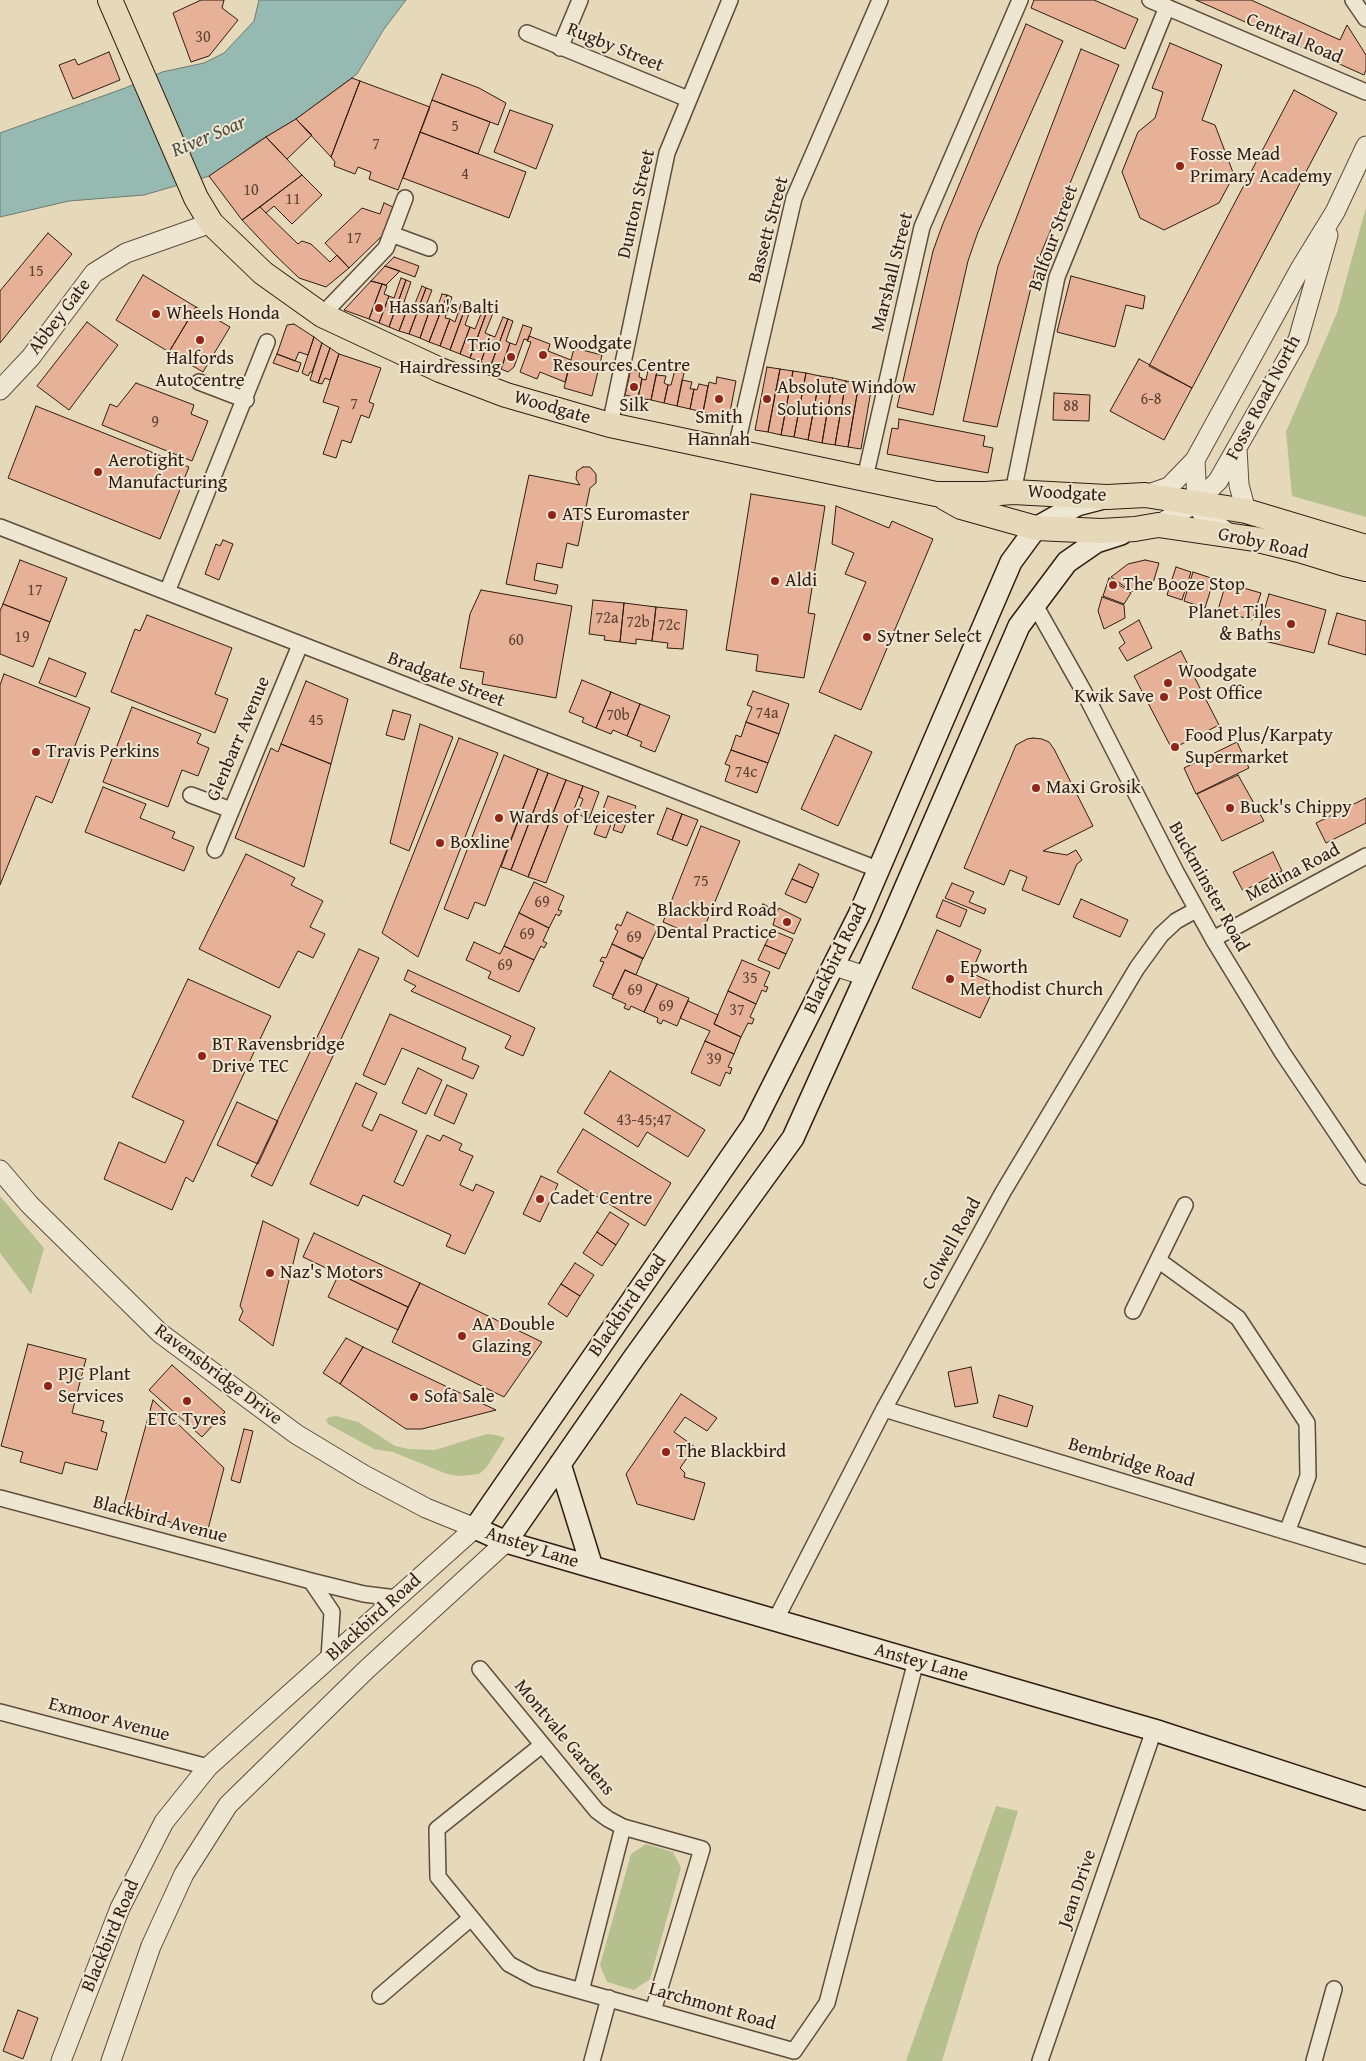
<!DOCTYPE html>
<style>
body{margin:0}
canvas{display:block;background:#e6d9b9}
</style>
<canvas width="1366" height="2061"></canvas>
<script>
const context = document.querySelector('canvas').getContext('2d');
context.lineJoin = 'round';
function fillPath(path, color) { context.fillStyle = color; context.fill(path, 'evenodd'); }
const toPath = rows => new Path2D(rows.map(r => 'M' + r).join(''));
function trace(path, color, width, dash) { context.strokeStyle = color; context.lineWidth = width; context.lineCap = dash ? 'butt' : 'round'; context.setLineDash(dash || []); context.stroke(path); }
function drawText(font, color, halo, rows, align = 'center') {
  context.font = font + ' "Gentium Book Plus",serif'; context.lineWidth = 4; context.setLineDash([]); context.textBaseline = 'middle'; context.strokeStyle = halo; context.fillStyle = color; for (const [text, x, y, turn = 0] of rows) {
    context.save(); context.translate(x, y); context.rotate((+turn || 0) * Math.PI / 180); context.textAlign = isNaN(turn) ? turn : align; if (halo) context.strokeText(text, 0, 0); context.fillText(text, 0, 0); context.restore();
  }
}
fillPath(toPath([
 [1366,207,1366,517,1292,496,1286,432,1337,313],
 [0,1196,44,1248,31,1294,0,1253],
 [336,1416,358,1422,395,1446,409,1449,435,1450,487,1434,496,1435,505,1438,486,1468,479,1474,459,1476,447,1474,393,1452,374,1449,328,1424,326,1420,329,1417],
 [996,1806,1018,1811,942,2061,906,2061],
 [646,1844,673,1852,681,1868,650,1979,634,1990,607,1982,600,1965,631,1854]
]), '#b6bf8e');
const water = toPath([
 [259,0,406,0,384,29,357,74,296,119,257,142,213,175,144,195,69,201,0,217,0,133,125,88,162,72,204,63,224,53,254,21,259,0]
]);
fillPath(water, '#96bab1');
trace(water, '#6e7b72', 1);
const building = toPath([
 [201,0,224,0,222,8,238,20,209,56,191,62,173,13,201,0],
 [1034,0,1094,0,1138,19,1125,49,1031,8,1034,0],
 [1196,0,1251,0,1340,40,1347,25,1366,55,1366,70,1364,75,1196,0],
 [1026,24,1063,41,978,232,968,261,933,415,897,407,933,251,942,226,1026,24],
 [1170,43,1222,65,1202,120,1215,125,1234,175,1219,203,1164,230,1140,218,1122,172,1138,132,1155,118,1163,92,1152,88,1170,43],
 [1081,49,1119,65,1037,263,997,427,963,421,998,266,1081,49],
 [109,52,120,80,73,99,59,65,75,59,78,65,109,52],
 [442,74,479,88,506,103,498,125,432,100,442,74],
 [352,78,360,81,331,157,296,119,352,78],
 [360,81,430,107,398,190,369,179,371,172,358,167,355,174,334,166,335,162,331,157,360,81],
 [1294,90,1337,113,1192,388,1149,366,1294,90],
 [432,100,490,122,478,154,420,132,432,100],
 [510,110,553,125,536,169,494,152,510,110],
 [296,119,312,135,287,159,266,137,296,119],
 [420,132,526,172,509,218,403,178,420,132],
 [266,137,302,175,242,220,209,176,266,137],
 [302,175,322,195,292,224,274,206,266,213,260,207,302,175],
 [384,203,393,207,383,235,349,268,325,243,362,208,380,214,384,203],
 [260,207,298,244,302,241,311,244,330,262,337,255,349,268,326,287,299,278,274,254,242,220,260,207],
 [48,233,72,254,0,343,0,291,48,233],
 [394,257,419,266,415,277,385,266,394,257],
 [385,266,400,271,386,285,371,281,385,266],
 [143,275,196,307,169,352,116,320,143,275],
 [1071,276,1145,296,1143,309,1126,305,1115,347,1057,332,1071,276],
 [401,278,406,280,389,327,379,323,389,296,394,298,401,278],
 [406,280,411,282,404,302,409,304,399,331,389,327,406,280],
 [371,281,382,284,369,319,344,310,371,281],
 [382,284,387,286,384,294,389,296,379,323,369,319,382,284],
 [422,286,426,288,409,334,399,331,409,304,414,306,422,286],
 [426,288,432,290,424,310,429,312,420,338,409,334,426,288],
 [442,294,447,295,429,342,420,338,429,312,435,314,442,294],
 [447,295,452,297,445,318,450,319,440,346,429,342,447,295],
 [462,301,467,303,450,350,440,346,450,319,455,322,462,301],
 [467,303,472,305,465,325,470,327,460,354,450,350,467,303],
 [196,307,230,327,203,372,169,352,196,307],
 [483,309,487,311,470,358,460,354,470,327,475,329,483,309],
 [487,311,493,313,485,333,490,335,481,362,470,358,487,311],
 [503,317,508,319,491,365,481,362,490,335,495,337,503,317],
 [508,319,513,321,506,341,510,343,501,369,491,365,508,319],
 [87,322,118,345,69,410,37,386,87,322],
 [294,324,314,337,308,355,299,352,295,361,277,354,287,325,294,324],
 [523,325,532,328,528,340,524,339,514,367,508,372,501,369,510,343,516,345,523,325],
 [529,336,550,344,548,351,571,360,565,382,540,372,537,379,520,372,531,342,527,341,529,336],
 [314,337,322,343,312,372,310,372,308,376,302,373,314,337],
 [322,343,330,348,318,383,310,380,322,343],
 [330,348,339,354,330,380,325,378,322,384,318,383,330,348],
 [574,348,602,355,592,396,564,388,574,348],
 [277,354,301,363,298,372,273,363,277,354],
 [339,354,381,368,369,402,374,404,369,418,361,415,351,443,342,440,336,458,323,454,339,407,323,402,339,354],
 [1139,359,1192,388,1164,440,1110,411,1139,359],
 [650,361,659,363,651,400,638,398,642,379,646,380,650,361],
 [676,366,685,368,677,406,664,403,668,385,671,385,676,366],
 [767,367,780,369,768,432,755,430,767,367],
 [631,369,640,371,639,377,642,378,638,398,625,395,631,369],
 [780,369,793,371,781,435,768,432,780,369],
 [793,371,806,373,794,437,781,435,793,371],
 [806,373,820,376,808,440,794,437,806,373],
 [656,375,666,376,664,383,668,385,664,403,651,400,656,375],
 [820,376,833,378,822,443,808,440,820,376],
 [717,377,736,381,729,417,703,412,709,382,716,384,717,377],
 [833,378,846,381,835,445,822,443,833,378],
 [682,380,692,382,690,389,694,389,690,409,677,406,682,380],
 [846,381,859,383,848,447,835,445,846,381],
 [136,383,194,405,191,414,208,421,192,461,102,425,110,404,117,407,136,383],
 [859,383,872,385,861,449,848,447,859,383],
 [699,384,708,386,703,412,690,409,694,389,697,390,699,384],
 [1054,393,1090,395,1089,421,1053,420,1054,393],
 [36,406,189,467,160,539,8,478,36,406],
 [899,419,985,436,983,446,993,448,988,473,887,454,892,428,898,429,899,419],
 [583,467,590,467,596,474,596,483,590,488,578,546,567,543,562,568,537,563,534,580,558,585,556,594,506,584,529,475,580,485,576,479,577,471,583,467],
 [751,494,825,506,808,613,815,614,804,678,756,671,758,655,726,650,751,494],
 [836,506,889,528,892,521,933,539,861,710,819,692,866,582,845,574,854,553,832,544,836,506],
 [223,540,233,544,219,580,205,574,216,544,220,546,223,540],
 [20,560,67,578,50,622,3,604,20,560],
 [1145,560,1159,563,1153,583,1138,586,1132,592,1111,577,1128,564,1145,560],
 [1176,567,1191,572,1182,600,1167,595,1176,567],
 [1193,572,1214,579,1205,608,1184,601,1193,572],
 [1109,578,1131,593,1124,604,1103,596,1109,578],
 [1226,583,1261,593,1252,620,1218,610,1226,583],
 [481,590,572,606,556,698,482,684,484,672,460,668,470,614,481,590],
 [1269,594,1326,610,1314,653,1256,639,1269,594],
 [1102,597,1124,605,1125,618,1104,629,1098,611,1102,597],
 [593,600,624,603,620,642,604,640,605,636,589,634,593,600],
 [624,603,656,607,652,641,636,639,636,644,620,642,624,603],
 [3,604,50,622,33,667,0,654,0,611,3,604],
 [656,607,687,610,683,649,667,648,668,643,652,641,656,607],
 [1337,613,1366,621,1366,655,1328,644,1337,613],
 [147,615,232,648,215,694,228,699,215,733,111,692,135,629,140,631,147,615],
 [1139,620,1152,648,1127,661,1119,648,1125,643,1119,632,1139,620],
 [1181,651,1219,725,1172,749,1134,676,1181,651],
 [49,658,86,673,76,697,39,683,49,658],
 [4,674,90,708,52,803,36,796,0,885,0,685,4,674],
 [582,680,611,692,596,728,582,722,584,718,569,712,582,680],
 [306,681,348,699,331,764,281,744,306,681],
 [753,691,789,704,779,734,746,722,752,707,747,705,753,691],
 [611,692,640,704,627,736,613,730,611,734,596,728,611,692],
 [640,704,670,716,655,752,640,746,642,742,627,736,640,704],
 [132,707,201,734,197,743,209,748,198,776,182,770,168,807,103,782,132,707],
 [393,710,411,715,404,740,386,735,393,710],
 [746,722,779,734,768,763,731,750,736,735,741,737,746,722],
 [420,724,453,737,409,851,390,843,420,724],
 [835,735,872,752,838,826,801,809,835,735],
 [459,738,498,753,418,957,382,933,459,738],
 [1033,738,1042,739,1049,742,1054,749,1093,826,1043,851,1067,855,1076,850,1082,860,1077,864,1059,905,1022,890,1027,877,1010,870,1004,885,964,868,1016,745,1027,739,1033,738],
 [1237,742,1249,768,1196,794,1184,768,1237,742],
 [281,744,331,764,304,867,235,838,271,748,278,752,281,744],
 [731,750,768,763,757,793,725,781,730,766,725,764,731,750],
 [504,755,538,769,485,906,475,902,468,919,444,909,504,755],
 [538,769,548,773,511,870,501,867,538,769],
 [548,773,566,780,528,877,511,870,548,773],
 [1238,775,1264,821,1222,841,1197,794,1238,775],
 [566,780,583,786,546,883,528,877,566,780],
 [583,786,599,792,589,819,577,814,583,799,579,797,583,786],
 [103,787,146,804,140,818,175,832,172,838,194,847,184,871,85,832,103,787],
 [608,796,636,806,630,822,627,821,622,833,613,830,617,817,614,816,606,838,594,834,608,796],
 [1366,798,1366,823,1326,843,1316,823,1366,798],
 [667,808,682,814,672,840,657,834,667,808],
 [682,814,698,820,687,846,672,840,682,814],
 [701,826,740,841,700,938,663,922,701,826],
 [1273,852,1282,871,1243,891,1233,872,1273,852],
 [246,854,295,878,291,885,323,901,310,927,325,934,313,958,298,951,279,988,199,949,246,854],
 [799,864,819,874,813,888,792,879,799,864],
 [792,879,813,888,806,903,785,894,792,879],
 [534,882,564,896,558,910,562,911,559,916,556,914,549,928,519,913,534,882],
 [952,883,974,892,969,902,986,909,984,914,945,898,952,883],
 [1081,899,1128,920,1120,937,1073,917,1081,899],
 [943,900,967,910,960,927,936,917,943,900],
 [763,904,777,911,779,908,801,919,794,934,773,925,775,918,760,911,763,904],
 [627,912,658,927,643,959,612,944,618,931,615,929,617,924,621,926,627,912],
 [519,913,549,928,543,941,547,943,544,948,541,946,534,960,504,946,519,913],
 [772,930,793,939,786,954,765,945,772,930],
 [937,930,981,950,971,973,996,984,980,1018,912,988,937,930],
 [474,942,500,954,504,946,534,960,519,992,488,978,491,972,466,960,474,942],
 [612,944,643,958,636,975,625,970,613,995,593,986,604,962,600,961,602,957,606,958,612,944],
 [765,945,786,954,779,969,758,960,765,945],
 [359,949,379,958,272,1186,251,1176,359,949],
 [742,960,770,972,764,986,768,987,766,992,762,990,756,1004,728,991,742,960],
 [408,970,535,1028,523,1056,505,1048,511,1036,411,991,416,986,404,980,408,970],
 [625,970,657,984,644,1012,631,1006,629,1010,624,1008,626,1004,612,998,625,970],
 [188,979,271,1016,193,1182,186,1177,172,1210,104,1179,119,1142,165,1163,184,1121,132,1097,188,979],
 [657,984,689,998,677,1026,663,1020,661,1024,657,1022,658,1018,644,1012,657,984],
 [728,991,756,1004,750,1017,754,1019,752,1024,748,1023,741,1037,714,1024,728,991],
 [688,1001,718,1015,714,1024,741,1037,734,1054,705,1041,710,1031,680,1018,688,1001],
 [390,1014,466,1048,462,1059,479,1066,473,1079,402,1048,385,1085,363,1075,390,1014],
 [705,1041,734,1054,728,1067,732,1068,730,1074,726,1072,720,1086,691,1073,705,1041],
 [418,1068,442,1080,426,1114,402,1103,418,1068],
 [610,1071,705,1130,688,1157,647,1132,638,1147,584,1113,610,1071],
 [356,1083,377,1093,362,1126,372,1131,380,1114,417,1131,394,1182,403,1186,427,1135,440,1141,443,1135,462,1144,459,1150,473,1156,460,1185,473,1191,476,1184,494,1192,465,1254,446,1246,451,1235,363,1195,358,1206,310,1184,356,1083],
 [447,1085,467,1094,454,1124,434,1115,447,1085],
 [237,1102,278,1121,258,1164,217,1145,237,1102],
 [583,1129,671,1183,645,1226,557,1172,583,1129],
 [541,1176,558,1184,540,1222,523,1214,541,1176],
 [610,1212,629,1224,616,1245,597,1232,610,1212],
 [263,1221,299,1239,273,1346,239,1320,243,1311,240,1306,263,1221],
 [597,1232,616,1245,602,1266,583,1253,597,1232],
 [314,1233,420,1283,408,1307,303,1257,314,1233],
 [575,1263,594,1275,580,1296,561,1284,575,1263],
 [339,1274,408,1307,398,1330,328,1297,339,1274],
 [420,1283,542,1342,504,1397,392,1342,420,1283],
 [561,1284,580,1296,567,1317,548,1304,561,1284],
 [346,1338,363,1347,340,1384,323,1373,346,1338],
 [28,1344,86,1359,72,1413,104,1421,101,1431,107,1433,97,1470,65,1462,62,1474,20,1462,23,1452,1,1446,28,1344],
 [363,1347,496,1410,422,1429,406,1429,340,1384,363,1347],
 [172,1365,225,1412,202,1437,149,1390,172,1365],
 [971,1367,978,1403,955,1407,948,1372,971,1367],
 [681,1394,717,1418,707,1431,685,1417,674,1432,695,1447,680,1468,685,1473,684,1477,705,1483,694,1520,637,1504,626,1474,681,1394],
 [999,1395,1033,1406,1027,1427,993,1417,999,1395],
 [153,1400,224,1468,207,1533,123,1508,153,1400],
 [244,1429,253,1431,240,1483,231,1480,244,1429],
 [18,2010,38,2018,23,2059,3,2051,18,2010]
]);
fillPath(building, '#e6b197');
trace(building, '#311d13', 1);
const minor = toPath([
 [1150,0,1366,92],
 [1353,0,1366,19],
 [527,33,688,99],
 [560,48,580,0],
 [391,234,429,248],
 [322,315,386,248,405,198],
 [199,382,246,400],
 [610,425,667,153,730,0],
 [735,452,794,198,880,0],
 [865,478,922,227,1020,0],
 [1013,492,1057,277,1167,7],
 [0,527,877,869],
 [167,592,267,342],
 [1035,605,1084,692,1175,870,1213,939,1282,1052,1366,1177],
 [191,795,231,810],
 [215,850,300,645],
 [1213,939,1366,856],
 [1158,1260,1238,1318,1307,1423,1308,1476,1287,1532],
 [1133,1311,1185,1205],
 [884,1409,1366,1556],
 [0,1498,311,1581,364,1594,396,1598],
 [311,1581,332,1612,329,1658],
 [775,1621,884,1409,1003,1192,1137,968,1161,935,1176,921,1196,910],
 [480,1669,597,1811,608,1819,623,1827,702,1849,653,2011],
 [0,1712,208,1767],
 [542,1745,437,1829,438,1877,509,1964,535,1978,794,2051,827,2003,916,1661],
 [581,1991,623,1827],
 [380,1996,471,1918],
 [592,2061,609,1998],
 [1040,2061,1154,1730],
 [1314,2061,1334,1989]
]);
const tertiary = toPath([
 [0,390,31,357,94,273,126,253,211,223],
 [1237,448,1239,485,1246,511],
 [1195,460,1197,502,1202,513,1230,535],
 [1146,495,1169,487,1195,460,1300,269,1335,212,1366,146],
 [1158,525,1197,502,1218,481,1298,340,1328,235],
 [834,966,866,976],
 [0,1170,29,1204,160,1333,296,1434,364,1475,426,1508,475,1528,208,1767,164,1822,120,1908,61,2061],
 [111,2061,151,1946,184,1874,228,1805,367,1669,506,1542]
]);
const secondary = toPath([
 [1100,499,1077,505,1036,528,1011,562,859,915,753,1125,475,1528,506,1542,1154,1730,1366,1799],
 [560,1464,592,1567],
 [506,1542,633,1359,793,1138,890,923,1019,626,1067,562,1096,542,1121,534]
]);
const primary = toPath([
 [110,0,196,198,211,223,263,273,322,315,440,370,506,395,610,425,936,494,986,494,1013,492,1107,497,1145,495,1246,511,1366,547],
 [945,498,961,507,1036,528,1101,531,1135,529,1158,525,1254,539,1299,550,1345,564,1366,569]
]);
trace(minor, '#5e4c3c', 18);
trace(tertiary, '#5e4c3c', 21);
trace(secondary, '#311d13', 24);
trace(primary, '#311d13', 26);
trace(minor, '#efe6d2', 15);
trace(tertiary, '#efe6d2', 19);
trace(secondary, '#efe6d2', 21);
trace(primary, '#e6d9b9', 24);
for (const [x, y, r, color] of [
 [1180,166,5,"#8f2418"],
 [379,308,5,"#8f2418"],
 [156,314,5,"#8f2418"],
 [200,340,5,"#8f2418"],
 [543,355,5,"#8f2418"],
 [511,357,5,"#8f2418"],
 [634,387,5,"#8f2418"],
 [719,399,5,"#8f2418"],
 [767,399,5,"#8f2418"],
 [98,472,5,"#8f2418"],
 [552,515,5,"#8f2418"],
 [775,581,5,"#8f2418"],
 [1113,585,5,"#8f2418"],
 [1291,624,5,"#8f2418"],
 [867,637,5,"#8f2418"],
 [1168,683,5,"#8f2418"],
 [1164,697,5,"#8f2418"],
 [1175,747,5,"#8f2418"],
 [36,752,5,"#8f2418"],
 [1036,788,5,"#8f2418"],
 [1230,808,5,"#8f2418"],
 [499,818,5,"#8f2418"],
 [440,843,5,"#8f2418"],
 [787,922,5,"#8f2418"],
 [950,979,5,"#8f2418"],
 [202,1056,5,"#8f2418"],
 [540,1199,5,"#8f2418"],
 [270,1273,5,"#8f2418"],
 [462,1336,5,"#8f2418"],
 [48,1386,5,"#8f2418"],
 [414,1397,5,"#8f2418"],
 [187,1401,5,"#8f2418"],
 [666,1452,5,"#8f2418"]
]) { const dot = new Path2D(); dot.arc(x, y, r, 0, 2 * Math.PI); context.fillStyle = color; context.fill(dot); trace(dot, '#efe6d2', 2); }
drawText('16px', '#5e4234', null, [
 ["30",203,38],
 ["5",455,127],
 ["7",376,145],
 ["4",465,175],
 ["10",251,191],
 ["11",293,200],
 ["17",354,239],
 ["15",36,272],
 ["6-8",1151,400],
 ["7",354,405],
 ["88",1071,407],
 ["9",155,423],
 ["17",35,591],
 ["72a",607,619],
 ["72b",638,623],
 ["72c",669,626],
 ["19",22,638],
 ["60",516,641],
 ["74a",767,714],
 ["70b",618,716],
 ["45",316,721],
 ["74c",746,773],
 ["75",701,882],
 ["69",542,903],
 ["69",527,935],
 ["69",634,938],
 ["69",505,966],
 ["35",750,979],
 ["69",635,991],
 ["69",666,1007],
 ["37",737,1011],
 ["39",714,1060],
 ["43-45;47",644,1121]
]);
drawText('19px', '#311d13', '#efe6d2', [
 ["Central Road",1294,39,23],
 ["Rugby Street",615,48,22],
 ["Dunton Street",637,204,-77],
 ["Bassett Street",769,230,-75],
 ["Balfour Street",1054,238,-70],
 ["Marshall Street",893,272,-76],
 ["Abbey Gate",60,317,-53],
 ["Fosse Road North",1264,398,-62],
 ["Woodgate",552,408,16],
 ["Woodgate",1067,494,3],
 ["Groby Road",1263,544,12],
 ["Bradgate Street",446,680,21],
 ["Glenbarr Avenue",239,739,-67],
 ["Medina Road",1293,873,-28],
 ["Buckminster Road",1208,887,61],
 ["Blackbird Road",836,959,-64],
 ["Colwell Road",952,1244,-61],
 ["Blackbird Road",628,1306,-55],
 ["Ravensbridge Drive",218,1375,37],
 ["Bembridge Road",1131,1463,17],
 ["Blackbird Avenue",160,1520,15],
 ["Anstey Lane",532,1548,18],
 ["Blackbird Road",374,1618,-42],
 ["Anstey Lane",921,1663,16],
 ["Exmoor Avenue",109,1720,15],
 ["Montvale Gardens",564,1738,50],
 ["Jean Drive",1078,1889,-71],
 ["Blackbird Road",111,1936,-67],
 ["Larchmont Road",712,2007,16]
]);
drawText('19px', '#311d13', '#efe6d2', [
 ["Fosse Mead",1190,155],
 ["Primary Academy",1190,177],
 ["Hassan's Balti",389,308],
 ["Wheels Honda",166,314],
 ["Woodgate",553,344],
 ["Resources Centre",553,366],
 ["Trio",501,346,"right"],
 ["Hairdressing",501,368,"right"],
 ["Halfords",200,359,"center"],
 ["Autocentre",200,381,"center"],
 ["Absolute Window",777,388],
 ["Solutions",777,410],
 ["Silk",634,406,"center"],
 ["Smith",719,418,"center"],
 ["Hannah",719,440,"center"],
 ["Aerotight",108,461],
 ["Manufacturing",108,483],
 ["ATS Euromaster",562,515],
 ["Aldi",785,581],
 ["The Booze Stop",1123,585],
 ["Planet Tiles",1281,613,"right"],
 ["& Baths",1281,635,"right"],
 ["Sytner Select",877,637],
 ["Woodgate",1178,672],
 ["Post Office",1178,694],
 ["Kwik Save",1154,697,"right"],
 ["Food Plus/Karpaty",1185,736],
 ["Supermarket",1185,758],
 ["Travis Perkins",46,752],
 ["Maxi Grosik",1046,788],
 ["Buck's Chippy",1240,808],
 ["Wards of Leicester",509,818],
 ["Boxline",450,843],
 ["Blackbird Road",777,911,"right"],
 ["Dental Practice",777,933,"right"],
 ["Epworth",960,968],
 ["Methodist Church",960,990],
 ["BT Ravensbridge",212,1045],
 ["Drive TEC",212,1067],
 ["Cadet Centre",550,1199],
 ["Naz's Motors",280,1273],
 ["AA Double",472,1325],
 ["Glazing",472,1347],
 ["PJC Plant",58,1375],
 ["Services",58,1397],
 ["Sofa Sale",424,1397],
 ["ETC Tyres",187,1420,"center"],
 ["The Blackbird",676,1452]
], 'left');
drawText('italic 20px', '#4f4c42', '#efe6d2', [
 ["River Soar",209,137,-23]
]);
</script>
